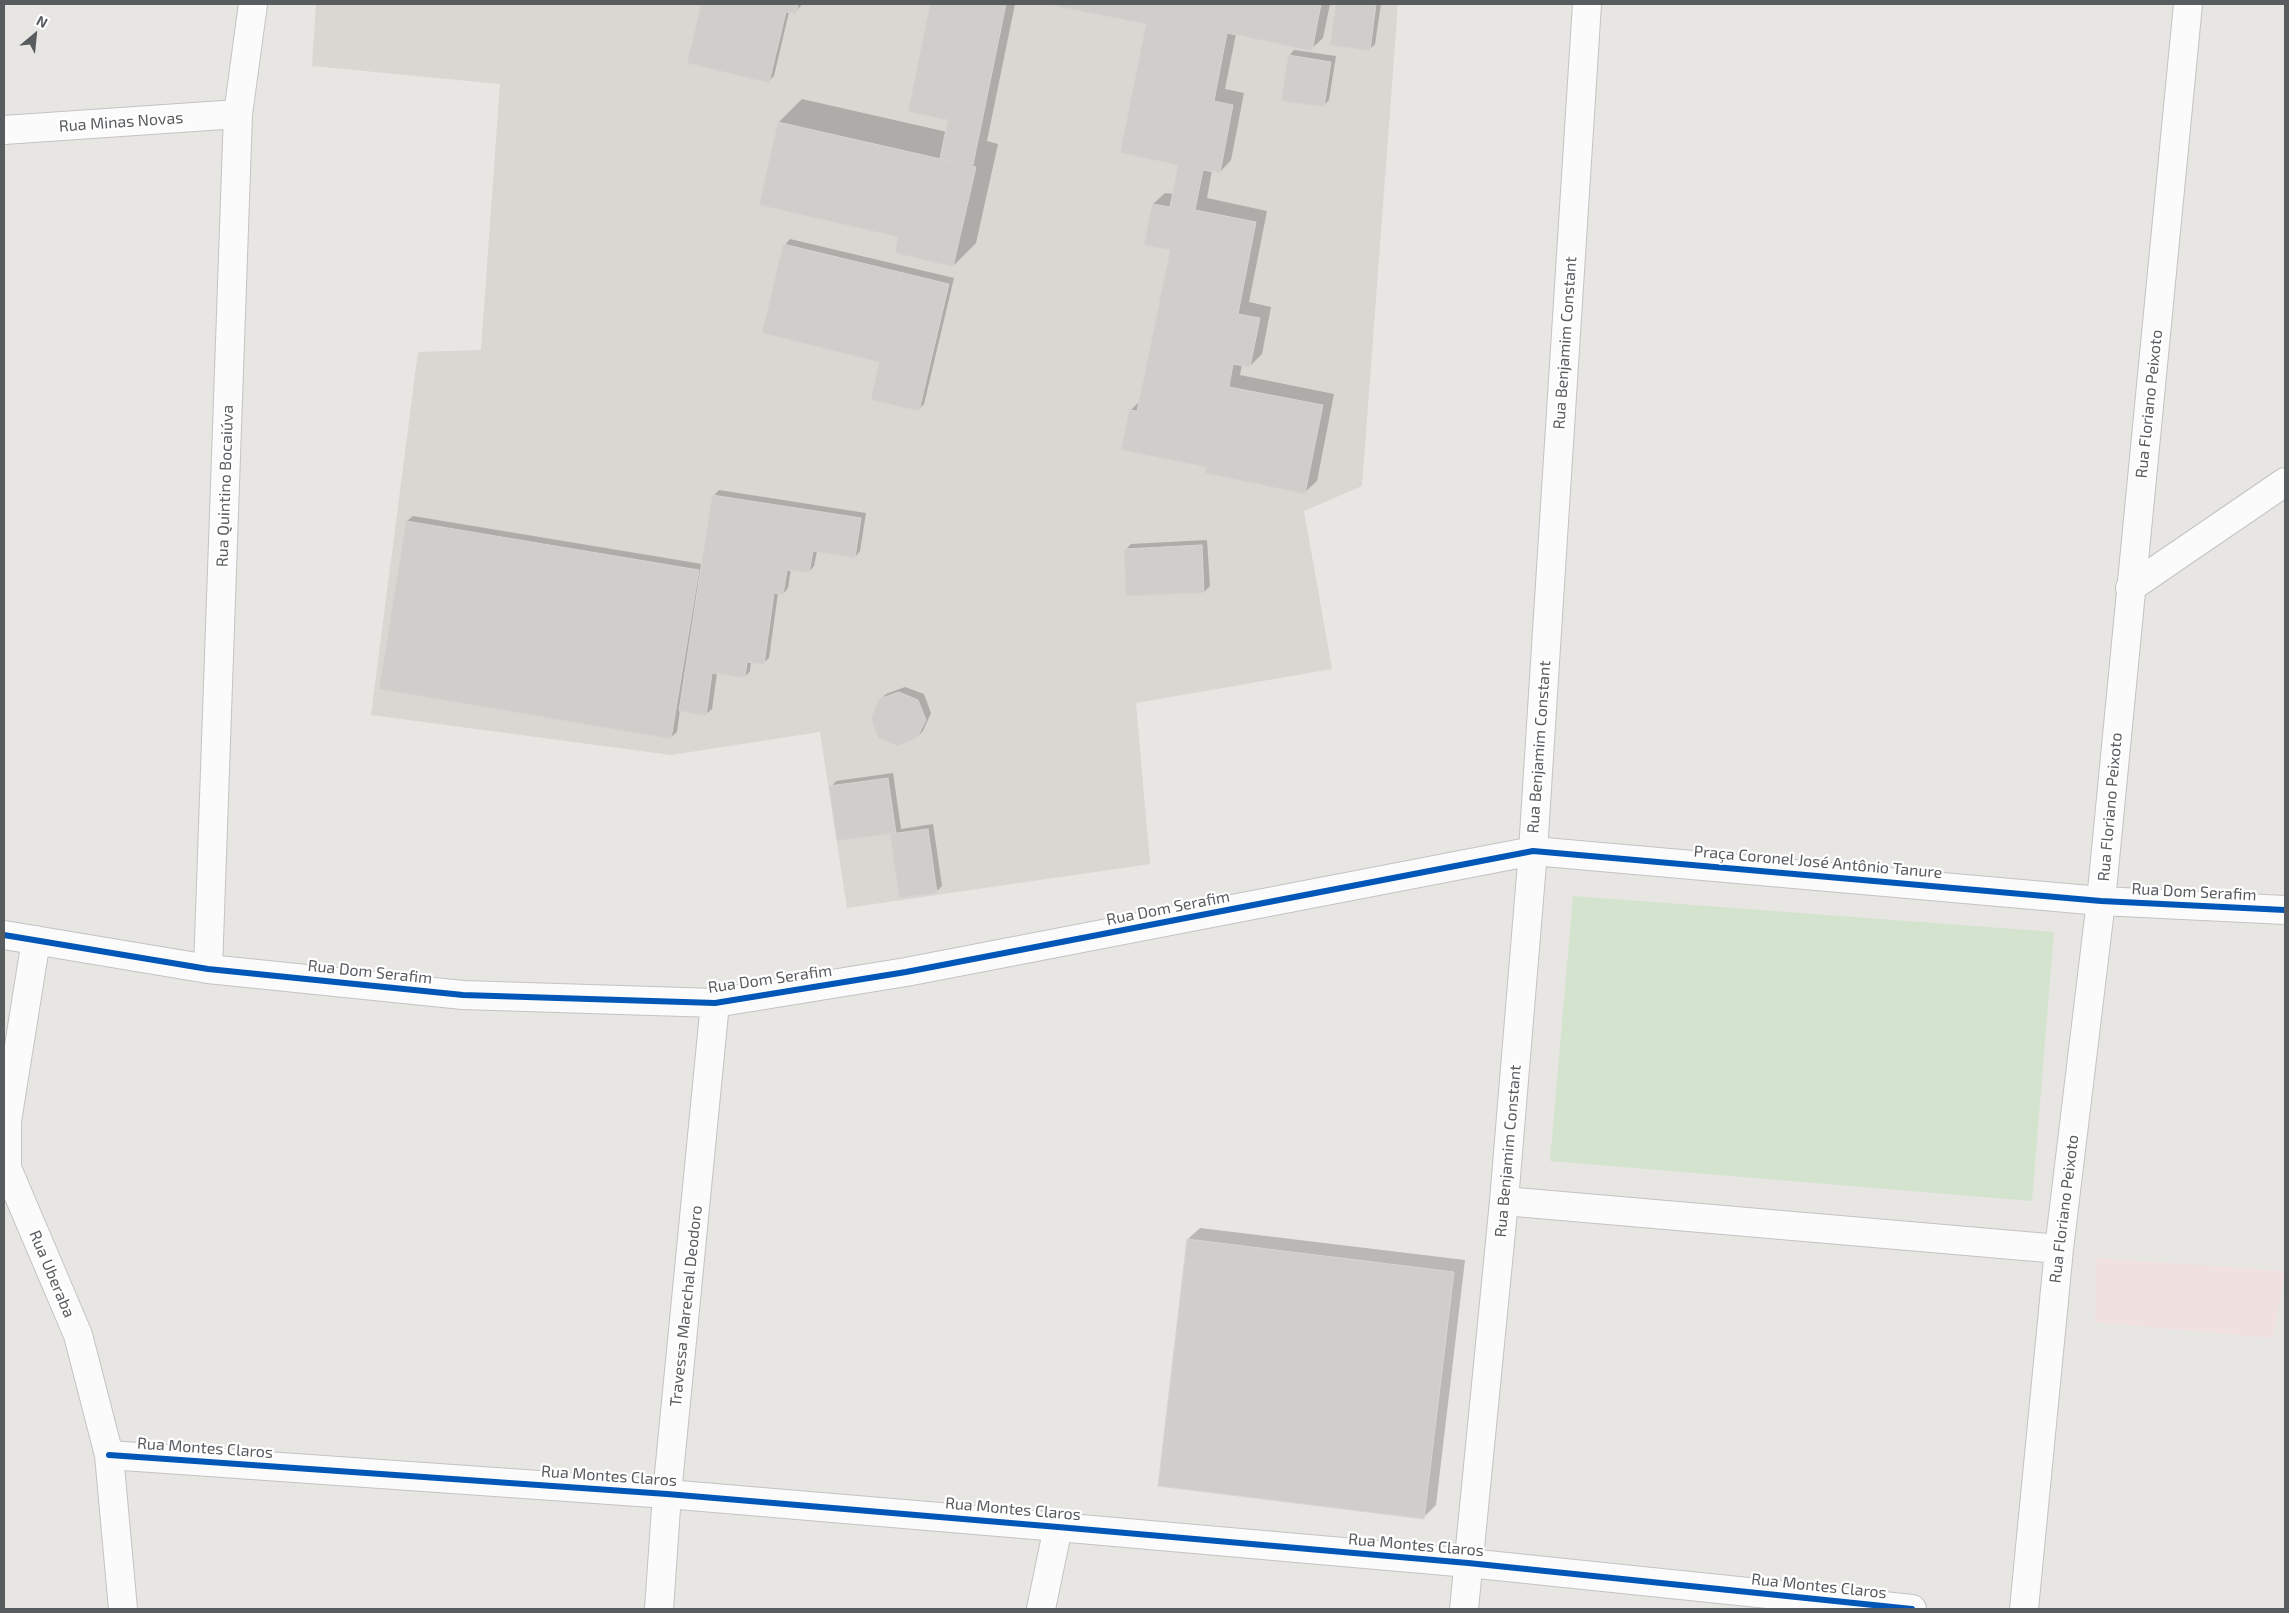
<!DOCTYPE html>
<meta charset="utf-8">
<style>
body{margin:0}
#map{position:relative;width:2289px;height:1613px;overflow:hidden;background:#e8e6e2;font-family:"Exo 2",sans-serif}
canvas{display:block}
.frame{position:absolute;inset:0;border:5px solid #585c5f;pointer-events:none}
.north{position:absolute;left:10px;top:10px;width:50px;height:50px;-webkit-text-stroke:4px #fff;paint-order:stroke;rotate:28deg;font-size:14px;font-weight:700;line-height:20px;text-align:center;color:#585c5f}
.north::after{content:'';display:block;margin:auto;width:18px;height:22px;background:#585c5f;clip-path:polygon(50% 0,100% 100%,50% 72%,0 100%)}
</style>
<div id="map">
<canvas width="2289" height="1613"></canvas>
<div class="frame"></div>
<div class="north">N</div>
</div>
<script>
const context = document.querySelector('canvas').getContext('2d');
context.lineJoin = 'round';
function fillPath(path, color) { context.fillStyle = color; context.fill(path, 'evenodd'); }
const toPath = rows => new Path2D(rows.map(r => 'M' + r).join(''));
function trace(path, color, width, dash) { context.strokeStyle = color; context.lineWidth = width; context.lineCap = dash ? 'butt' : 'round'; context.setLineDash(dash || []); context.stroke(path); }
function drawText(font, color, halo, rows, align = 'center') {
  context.font = font + ' "Exo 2",sans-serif'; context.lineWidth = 4.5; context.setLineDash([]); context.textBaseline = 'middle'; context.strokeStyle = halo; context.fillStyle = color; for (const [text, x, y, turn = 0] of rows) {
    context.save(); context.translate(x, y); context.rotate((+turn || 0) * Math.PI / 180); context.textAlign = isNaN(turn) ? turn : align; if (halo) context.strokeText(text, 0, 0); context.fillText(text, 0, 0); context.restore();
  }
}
fillPath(toPath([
 [316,4,1398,4,1362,486,1304,511,1332,669,1136,703,1150,864,847,908,820,732,671,755,371,715,418,352,481,350,500,84,312,66]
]), '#dad6d2');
fillPath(toPath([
 [2097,1258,2285,1271,2273,1338,2095,1322]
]), '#f0e0df');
fillPath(toPath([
 [1573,896,2054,932,2032,1201,1550,1161]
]), '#d3e3ce');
fillPath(toPath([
 [702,4,802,4,795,13,789,12,774,76,769,81,689,62],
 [931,4,1015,4,987,141,998,144,976,243,953,266,900,236,761,204,779,122,802,99,947,132,950,120,909,111],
 [1051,4,1330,4,1323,38,1311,49,1236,34,1225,89,1244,93,1231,160,1220,172,1212,170,1207,198,1267,211,1249,302,1271,307,1262,354,1250,366,1242,364,1240,375,1334,394,1317,481,1305,492,1207,466,1130,411,1141,400,1171,249,1153,204,1165,193,1174,194,1180,164,1147,23],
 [1337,4,1381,4,1375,44,1369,50,1331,44],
 [1294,50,1336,56,1329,100,1323,106,1289,56],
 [790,239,954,278,924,404,918,410,785,245],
 [719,490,866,513,860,551,855,557,817,551,814,566,809,572,791,569,788,588,783,594,778,593,769,658,763,663,751,661,750,671,745,677,717,673,712,709,706,714,680,710,677,732,671,737,380,688,407,521,413,516,702,564,713,496],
 [1207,540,1210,586,1204,592,1127,595,1125,550,1131,544],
 [905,687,924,694,931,713,923,731,917,737,880,700,886,694],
 [893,773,901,829,933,824,942,886,936,892,900,896,891,832,831,787,836,781],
 [1200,1228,1465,1260,1436,1505,1424,1517,1188,1239]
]), '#0003');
const building = toPath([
 [701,4,798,4,796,14,786,12,769,83,687,63,701,4],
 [930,4,1006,4,973,165,940,158,948,120,908,112,930,4],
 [1045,4,1321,4,1312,51,1227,33,1214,101,1233,105,1220,173,1203,170,1195,210,1256,222,1238,314,1260,318,1250,367,1233,364,1229,387,1323,405,1305,494,1205,473,1206,467,1121,450,1129,410,1137,411,1170,250,1144,245,1152,204,1170,207,1178,165,1120,153,1146,24,1045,4],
 [1336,4,1376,4,1370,51,1330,45,1336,4],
 [1288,55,1331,62,1324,107,1281,101,1288,55],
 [778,122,976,167,953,267,895,253,898,237,759,205,778,122],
 [783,244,949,284,919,411,871,400,879,362,762,333,783,244],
 [712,495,861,518,855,558,813,551,809,573,787,570,783,595,774,593,764,665,747,662,745,678,712,673,706,716,679,711,712,495],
 [406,521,699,570,671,739,379,689,406,521],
 [1202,545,1204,593,1126,596,1124,549,1202,545],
 [899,692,918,700,926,720,917,738,898,746,878,738,871,718,879,699,899,692],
 [888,778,896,833,837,841,829,786,888,778],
 [928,829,937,893,899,898,890,834,928,829],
 [1187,1239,1454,1272,1424,1519,1158,1486,1187,1239]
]);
fillPath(building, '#d0cecb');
trace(building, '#d7d5d2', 1);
const minor = toPath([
 [4,130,238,114],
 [2130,588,2285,482],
 [4,935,208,969,463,995,715,1003,906,972,1533,851,2101,901,2285,910],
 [36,940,7,1121,7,1168,78,1335,109,1455,123,1609],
 [208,969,238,114,253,4],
 [1504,1201,2059,1249],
 [109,1455,667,1494,1058,1527,1468,1563,1912,1609],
 [659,1609,667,1494,715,1003],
 [1041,1609,1058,1527],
 [1464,1609,1504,1201,1533,851,1587,4],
 [2024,1609,2059,1249,2101,901,2188,4]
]);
trace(minor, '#c3c3c3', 30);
trace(minor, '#fcfbfb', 28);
trace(toPath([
 [4,935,208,969,463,995,715,1003,906,972,1533,851,2101,901,2285,910],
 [109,1455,667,1494,1058,1527,1468,1563,1912,1609]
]), '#0057b8', 6);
drawText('16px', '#585c5f', '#fff', [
 ["Rua Minas Novas",121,122,-4],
 ["Rua Benjamim Constant",1565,343,-86],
 ["Rua Floriano Peixoto",2149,404,-84],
 ["Rua Quintino Bocaiúva",225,486,-88],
 ["Rua Benjamim Constant",1539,747,-86],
 ["Rua Floriano Peixoto",2110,807,-85],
 ["Praça Coronel José Antônio Tanure",1818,862,5],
 ["Rua Dom Serafim",2194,892,3],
 ["Rua Dom Serafim",1168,908,-11],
 ["Rua Dom Serafim",370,972,6],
 ["Rua Dom Serafim",770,979,-8],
 ["Rua Benjamim Constant",1508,1151,-85],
 ["Rua Floriano Peixoto",2064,1209,-83],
 ["Rua Uberaba",52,1274,67],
 ["Travessa Marechal Deodoro",686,1306,-84],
 ["Rua Montes Claros",205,1448,4],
 ["Rua Montes Claros",609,1476,4],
 ["Rua Montes Claros",1013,1509,5],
 ["Rua Montes Claros",1416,1545,5],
 ["Rua Montes Claros",1819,1586,6]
]);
</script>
